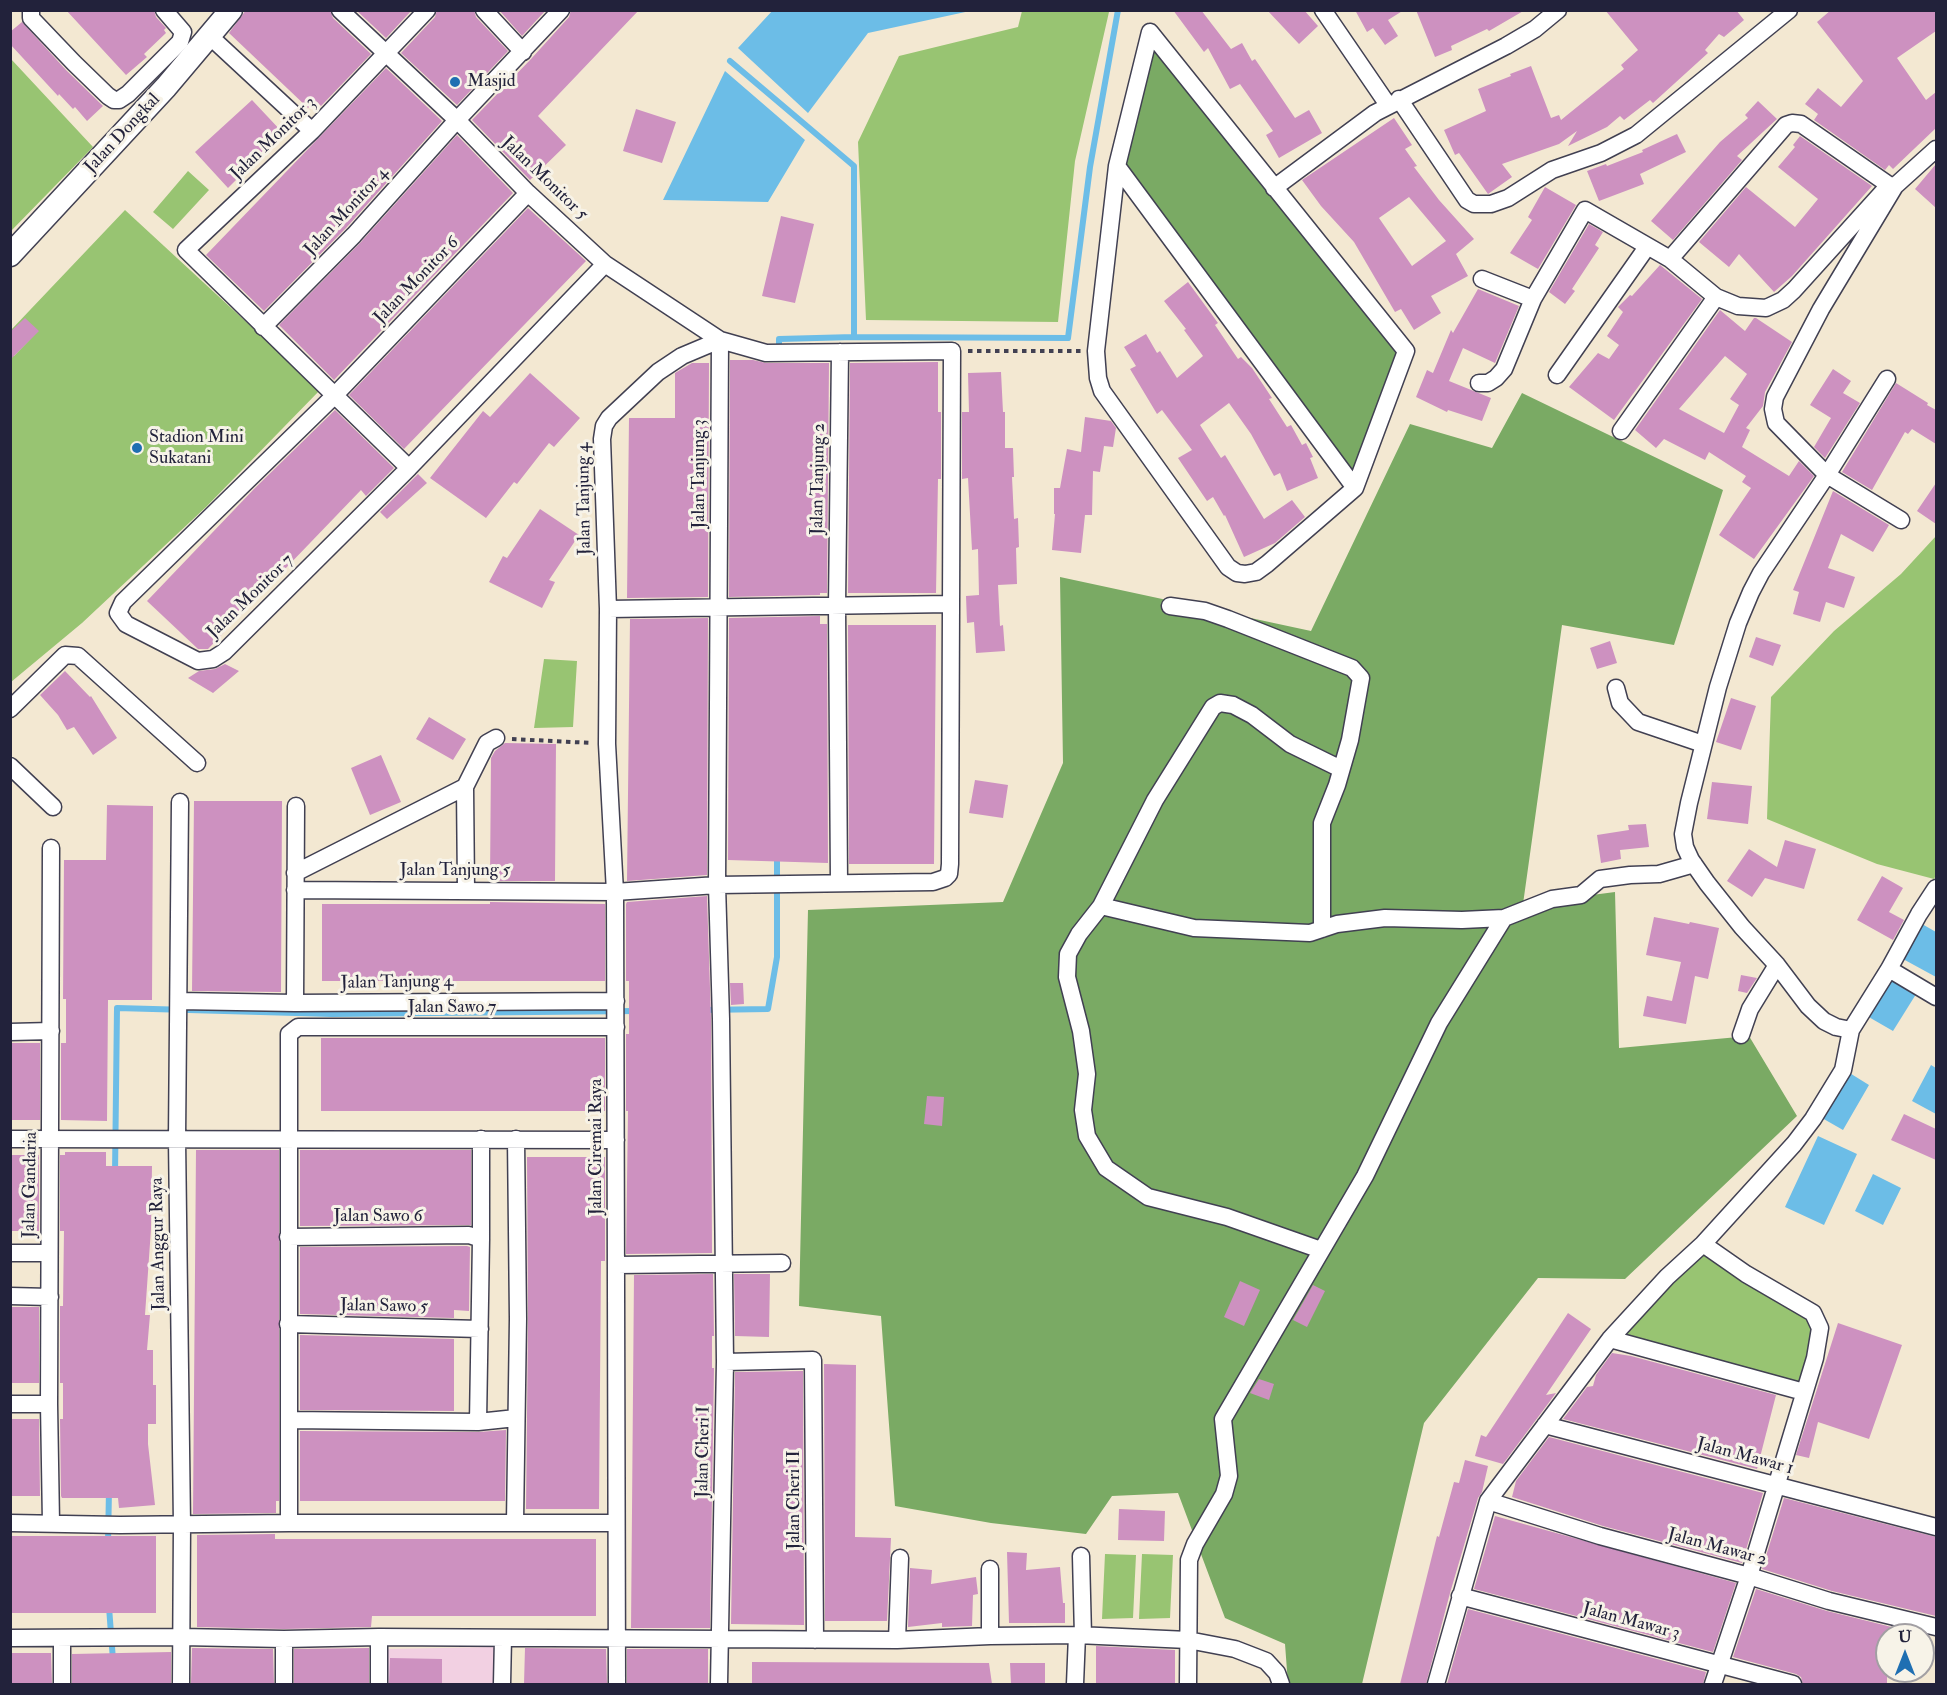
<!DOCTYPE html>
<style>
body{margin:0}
#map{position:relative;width:1947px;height:1695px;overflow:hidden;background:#f3e8d2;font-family:"IM FELL Double Pica",serif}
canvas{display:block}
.frame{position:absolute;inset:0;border:12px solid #22223b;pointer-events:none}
.north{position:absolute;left:1875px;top:1623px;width:60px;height:60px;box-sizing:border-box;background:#f7f3e8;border:2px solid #a29fa3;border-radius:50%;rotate:0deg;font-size:16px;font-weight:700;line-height:24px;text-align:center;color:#22223b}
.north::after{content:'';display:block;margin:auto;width:21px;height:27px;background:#1f6fb2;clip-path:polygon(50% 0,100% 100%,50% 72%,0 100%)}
</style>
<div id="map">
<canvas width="1947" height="1695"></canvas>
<div class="frame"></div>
<div class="north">U</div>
</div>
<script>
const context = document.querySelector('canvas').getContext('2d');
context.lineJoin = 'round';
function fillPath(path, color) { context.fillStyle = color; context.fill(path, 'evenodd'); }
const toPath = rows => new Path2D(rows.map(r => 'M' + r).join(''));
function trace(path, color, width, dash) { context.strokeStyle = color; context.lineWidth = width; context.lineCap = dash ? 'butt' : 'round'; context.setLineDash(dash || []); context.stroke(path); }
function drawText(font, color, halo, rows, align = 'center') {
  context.font = font + ' "IM FELL Double Pica",serif'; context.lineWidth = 6; context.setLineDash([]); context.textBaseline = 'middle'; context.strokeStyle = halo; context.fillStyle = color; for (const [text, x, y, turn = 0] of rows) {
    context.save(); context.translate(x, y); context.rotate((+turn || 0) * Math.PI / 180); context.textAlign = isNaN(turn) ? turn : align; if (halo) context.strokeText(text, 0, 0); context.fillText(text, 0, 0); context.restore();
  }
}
fillPath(toPath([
 [494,1647,494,1684,416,1684,417,1659,391,1659,390,1684,387,1684,387,1649],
 [422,1659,441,1659,441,1684,422,1684]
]), '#f2d0e2');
fillPath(toPath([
 [1106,11,1109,12,1075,161,1058,322,866,320,858,142,899,56,1018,27,1022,11],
 [11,59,93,147,11,231],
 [188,171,209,190,173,229,153,212],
 [125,210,320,390,206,507,82,623,11,682,11,353,14,356,38,331,11,332,11,330],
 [1936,536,1936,875,1934,879,1877,864,1767,819,1771,697,1834,631,1901,574],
 [544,659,577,661,573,727,534,728],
 [1703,1244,1820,1328,1804,1392,1610,1339],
 [1105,1554,1136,1555,1133,1618,1102,1619],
 [1142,1554,1173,1555,1170,1618,1139,1619]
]), '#98c472');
fillPath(toPath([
 [1150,32,1406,351,1355,488,1117,166],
 [1522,393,1723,490,1674,645,1562,625,1523,904,1615,892,1619,1048,1749,1036,1797,1116,1625,1279,1538,1278,1424,1423,1362,1684,1288,1684,1285,1644,1225,1618,1178,1493,1112,1496,1086,1534,991,1523,895,1506,881,1316,799,1306,808,910,1003,902,1063,763,1060,577,1311,631,1410,424,1492,448]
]), '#7aaa64');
fillPath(toPath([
 [773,10,970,10,970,11,868,33,808,113,738,48],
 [725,71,805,140,768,202,663,200],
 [1922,924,1936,932,1936,977,1903,959],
 [1891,975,1918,991,1893,1031,1867,1016],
 [1931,1065,1936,1068,1936,1114,1912,1101],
 [1848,1072,1869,1085,1843,1130,1822,1118],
 [1818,1136,1857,1154,1824,1225,1785,1207],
 [1873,1174,1901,1188,1883,1225,1855,1211]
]), '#6cbde7');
trace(toPath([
 [730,61,854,166,854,337],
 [779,351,779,339,854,337,1068,338,1090,167,1118,10],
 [704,1010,768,1009,777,957,777,853],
 [115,1174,117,1008,332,1014,637,1011],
 [108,1543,109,1490],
 [109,1607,113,1660]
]), '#6cbde7', 6);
fillPath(toPath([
 [66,10,154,10,156,17,166,28,164,30,166,33,144,54,147,57,126,75],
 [246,10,330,10,333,18,371,54,321,106,316,101,308,108,229,33],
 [356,10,412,10,386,38],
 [437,10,474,10,476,17,508,51,457,105,401,53,435,17],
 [499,10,546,10,522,36],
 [571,10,639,10,538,116,566,145,530,180,472,120,531,59,569,17],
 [1173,10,1201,10,1231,49,1242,43,1252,61,1255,59,1295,118,1309,110,1322,133,1279,158,1266,135,1273,131,1240,84,1230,89,1208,48,1204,52],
 [1267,10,1304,10,1318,26,1299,44],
 [1355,10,1404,10,1388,20,1398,36,1385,45,1373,28,1367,32],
 [1416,10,1525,10,1489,31,1487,29,1451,46,1452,50,1435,57],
 [1605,10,1736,10,1744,20,1724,37,1719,34,1705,50,1708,53,1653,103,1650,100,1624,120,1620,116,1607,127,1568,146,1577,131,1559,144,1502,164,1512,177,1488,194,1459,153,1455,155,1444,130,1486,111,1478,89,1511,76,1510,74,1531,66,1551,118,1559,115,1561,120,1624,69,1621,65,1638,50],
 [1831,10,1936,10,1936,31,1897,58,1926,100,1936,92,1936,128,1893,169,1889,165,1885,170,1814,120,1818,114,1805,104,1818,88,1841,107,1863,81,1817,22],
 [22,22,66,70,103,106,87,121,75,107,73,109,59,94,58,96,10,44,10,32],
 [386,68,442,121,346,228,264,311,206,255],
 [252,100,283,133,228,188,195,152],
 [1758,101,1777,119,1737,156,1742,160,1673,240,1651,221,1720,142,1748,118,1745,115],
 [636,109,676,122,662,163,623,151],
 [1394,118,1412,145,1405,149,1417,166,1414,167,1439,200,1474,239,1456,254,1468,276,1431,296,1441,313,1414,330,1401,309,1395,312,1354,242,1321,206,1302,180],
 [1409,197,1446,241,1412,266,1379,218],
 [1677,134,1686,152,1640,174,1644,184,1599,201,1587,171,1606,164,1607,166,1643,152,1642,150],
 [457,135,513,193,334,380,279,325,361,242],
 [1800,136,1872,186,1792,276,1774,292,1739,254,1729,267,1699,242,1746,187,1795,227,1818,199,1778,167,1795,147,1793,145],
 [1936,164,1936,208,1915,189],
 [1545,187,1576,205,1538,269,1510,253,1532,220,1528,217],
 [528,208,586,261,404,449,349,395],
 [781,216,814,224,795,303,762,296],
 [1589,224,1603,232,1595,245,1599,248,1572,289,1575,291,1565,304,1549,292],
 [1660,265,1702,299,1614,420,1569,387,1598,353,1609,359,1619,345,1607,336,1623,312,1618,307,1630,295,1632,296],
 [1188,282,1218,323,1215,325,1238,359,1241,357,1252,368,1272,398,1269,399,1287,427,1291,425,1302,445,1306,443,1313,457,1310,458,1318,478,1287,491,1280,473,1274,476,1251,434,1229,403,1200,425,1221,458,1225,455,1264,519,1292,500,1305,517,1275,543,1244,557,1225,515,1224,516,1213,497,1207,501,1178,458,1192,450,1162,410,1157,414,1130,369,1136,366,1124,347,1146,334,1157,353,1160,351,1177,378,1203,356,1184,330,1186,329,1164,301],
 [1478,289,1519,306,1495,363,1463,348,1449,381,1491,398,1482,421,1448,410,1447,412,1416,397,1427,370,1433,373,1451,330,1453,333],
 [1720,310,1745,331,1754,318,1756,318,1792,342,1765,392,1763,406,1746,428,1750,430,1742,447,1789,476,1799,461,1814,476,1754,559,1719,535,1751,488,1742,482,1746,476,1709,452,1705,460,1664,439,1656,448,1635,430],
 [1725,356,1747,374,1730,399,1739,405,1724,433,1679,409],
 [25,318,39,331,10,360,10,332],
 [730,360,753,360,766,363,829,363,827,593,820,593,820,595,729,597],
 [938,362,938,412,941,412,941,479,938,479,936,593,848,593,850,363],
 [692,363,709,363,708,597,627,598,629,418,675,418,675,373],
 [1833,369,1851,381,1843,393,1860,403,1825,458,1814,447,1831,418,1810,405],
 [1001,372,1003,412,1005,412,1005,448,1013,448,1014,477,1012,477,1014,519,1018,518,1019,547,1016,548,1017,584,998,585,1000,626,1003,625,1005,651,976,653,974,622,967,623,966,596,979,595,978,549,972,550,968,478,962,479,962,412,969,412,968,373],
 [530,373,580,418,554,447,549,443,517,484,514,482,486,518,430,478,483,411,490,417],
 [1896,383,1928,403,1927,405,1936,410,1936,444,1912,429,1908,434,1905,432,1872,490,1842,472],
 [335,410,394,468,366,496,361,490,208,649,198,649,147,601,254,489],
 [1085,417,1111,421,1116,428,1113,447,1104,446,1100,472,1093,471,1092,515,1085,515,1081,553,1052,550,1055,514,1054,514,1054,488,1060,488,1067,449,1081,452],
 [418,474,427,483,387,519,380,512],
 [1936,483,1936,524,1917,511],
 [1833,491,1889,525,1873,552,1841,534,1828,568,1855,577,1844,608,1826,602,1820,622,1793,614,1799,592,1793,590],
 [540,509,579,535,549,580,555,582,542,608,489,582,503,556,507,558],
 [820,616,820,624,827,624,828,863,728,860,729,618],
 [708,618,707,875,627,881,630,619],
 [848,625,936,625,934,864,849,864],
 [1756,637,1781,645,1773,666,1749,657],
 [1610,641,1617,663,1597,669,1590,648],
 [225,664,239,671,213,693,188,678,199,671,215,669],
 [65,671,90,697,91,696,117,738,93,755,74,727,67,730,58,715,40,695],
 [1731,698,1756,706,1741,750,1716,742],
 [429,717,466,739,453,760,416,739],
 [505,743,556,744,555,881,490,881,491,758,495,751],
 [381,755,401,802,370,815,351,768],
 [975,780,1008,785,1003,818,969,813],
 [1712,782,1752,786,1748,824,1707,819],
 [194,801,282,801,281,992,192,991],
 [107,805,153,806,152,1000,108,1000,107,1121,61,1120,61,1043,66,1043,66,999,63,999,64,860,106,860],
 [1646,824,1649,847,1620,850,1621,859,1601,863,1597,835,1629,830,1628,825],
 [1785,840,1816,849,1804,889,1765,878,1752,897,1727,881,1749,849,1777,867],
 [1882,876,1903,888,1889,912,1904,920,1893,940,1857,920],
 [707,896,711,1019,712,1253,626,1254,628,1111,626,1111,626,1034,629,1034,629,981,626,981,626,904,627,902],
 [490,902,605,904,605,981,322,981,322,904,490,904],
 [1654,917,1689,924,1690,922,1719,928,1708,979,1695,976,1686,1024,1643,1016,1647,996,1672,1001,1681,962,1646,955],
 [1741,975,1757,978,1747,993,1738,991],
 [730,983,743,983,744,1004,731,1005],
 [321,1038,605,1038,605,1111,321,1111],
 [10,1043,40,1043,40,1120,10,1120],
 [927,1096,944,1097,942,1126,924,1124],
 [1904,1114,1936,1129,1936,1160,1891,1140],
 [196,1150,279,1150,279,1501,276,1501,276,1513,193,1514],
 [300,1150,471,1150,471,1225,300,1226],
 [65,1152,106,1152,106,1166,152,1166,151,1229,145,1315,150,1315,147,1350,153,1350,153,1385,156,1385,156,1424,148,1424,148,1444,155,1505,119,1508,118,1498,62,1498,61,1496,60,1419,63,1419,63,1383,60,1383,60,1306,63,1306,64,1231,60,1231,60,1155,65,1155],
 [10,1155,39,1155,39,1231,10,1231],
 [527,1157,605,1157,605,1261,601,1261,599,1509,526,1509,528,1319],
 [467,1246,470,1247,469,1311,454,1310,454,1318,300,1314,300,1247],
 [713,1274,714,1336,712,1336,712,1368,714,1368,710,1628,631,1628,634,1275],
 [734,1274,770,1274,769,1337,735,1336],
 [1240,1281,1260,1290,1244,1326,1224,1317],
 [1313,1285,1325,1291,1307,1327,1293,1320],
 [10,1307,39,1307,39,1383,10,1383],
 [1568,1313,1591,1329,1546,1395,1556,1393,1503,1464,1475,1456,1481,1435,1486,1437],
 [1838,1323,1902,1345,1869,1439,1818,1422,1809,1458,1796,1455],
 [300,1335,454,1339,454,1411,300,1410],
 [1612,1353,1631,1356,1776,1395,1757,1469,1563,1419,1587,1387,1593,1386,1596,1375],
 [824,1364,856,1365,855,1537,891,1538,887,1621,825,1621],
 [803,1371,804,1625,731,1624,735,1372],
 [1259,1379,1274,1384,1269,1400,1250,1393],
 [10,1419,39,1419,40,1496,10,1496],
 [506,1430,505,1501,300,1501,300,1431,478,1432],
 [1549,1437,1763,1493,1742,1563,1603,1526,1512,1497,1516,1481],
 [1465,1460,1488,1466,1482,1492,1478,1498,1450,1593,1426,1684,1400,1684,1437,1536,1439,1537,1454,1482,1459,1483],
 [1784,1498,1936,1537,1936,1616,1832,1591,1762,1569],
 [1119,1509,1165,1511,1164,1541,1118,1540],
 [1495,1516,1736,1583,1713,1652,1474,1589],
 [275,1534,275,1539,596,1539,596,1616,372,1616,371,1627,284,1629,197,1627,197,1535],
 [10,1536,156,1536,156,1613,10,1613],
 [1007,1552,1027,1553,1026,1570,1060,1567,1063,1603,1065,1603,1065,1623,1009,1623],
 [910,1568,932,1570,931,1584,976,1577,978,1594,973,1595,972,1626,942,1627,942,1623,908,1627],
 [1756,1589,1827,1611,1924,1635,1887,1635,1887,1684,1803,1684,1801,1677,1796,1674,1733,1657],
 [1468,1609,1706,1672,1703,1684,1447,1684],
 [1096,1646,1175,1650,1175,1684,1096,1684],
 [192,1648,273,1649,274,1684,191,1684],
 [369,1648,369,1684,294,1684,294,1649],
 [525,1648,606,1649,607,1684,524,1684],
 [627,1649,708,1649,708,1684,627,1684],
 [171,1652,171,1684,72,1684,72,1654],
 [10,1653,51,1653,52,1684,10,1684],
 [390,1658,442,1659,442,1684,389,1684],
 [752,1662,989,1663,992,1684,752,1684],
 [1010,1663,1045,1663,1045,1684,1011,1684]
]), '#cd91c0');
const street = toPath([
 [31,10,31,18,74,63,108,96,114,100,119,100,128,94,180,42,183,32,164,10],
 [484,10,523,52],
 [1323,10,1388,105],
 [1150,32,1406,351,1355,488,1267,564,1256,572,1245,574,1237,573,1228,567,1102,391,1098,378,1096,351,1117,166,1150,32],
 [216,42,312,131],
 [1399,99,1467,200,1474,204,1491,204,1508,198,1552,170,1601,153,1636,135,1789,10],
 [1117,166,1355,488],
 [1274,188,1375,113,1506,46,1535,29,1558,10],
 [528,193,334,396,123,602,118,613,126,624,198,661,213,659,224,652,409,468,605,264],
 [1670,259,1786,125,1792,123,1801,124,1889,185,1895,186],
 [1482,279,1533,299],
 [263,327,354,235,457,120,561,10],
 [1557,375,1647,247],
 [1479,383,1488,383,1496,378,1504,369,1533,299,1585,210,1670,259,1716,297,1738,306,1766,308,1783,300,1794,290,1889,185],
 [1621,431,1716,297],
 [409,468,186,250,312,131,427,10],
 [1901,520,1827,475,1776,423,1773,409,1775,397,1821,309,1895,186,1936,149],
 [1170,606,1205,611,1228,619,1352,668,1361,678,1350,740,1337,785,1322,823,1322,929],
 [608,609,950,604],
 [1616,688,1620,703,1638,722,1703,744],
 [10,709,65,655,78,656,197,763],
 [10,766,53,807],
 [465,787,466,890],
 [180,802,177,1139,182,1525,181,1684],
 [295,873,465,787,487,743,496,738],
 [839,883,837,606,840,352],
 [295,890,615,892,717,885,933,882,945,878,949,874,950,864,952,351,766,353,720,340,605,264,528,193,457,120,340,10],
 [1101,906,1155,800,1213,707,1220,703,1233,705,1252,715,1290,744,1341,769],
 [1889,969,1936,997],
 [179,1001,295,1003,616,1001],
 [295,1003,296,806],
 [1851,1030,1836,1027,1824,1021,1808,1006,1777,965,1742,927,1707,883,1691,860,1685,847,1683,834,1689,803,1718,687,1738,623,1751,592,1761,573,1827,475,1887,379],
 [10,1032,51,1031],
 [1741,1035,1750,1009,1777,965],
 [10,1139,616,1140],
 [288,1237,469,1235,481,1239],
 [1703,1244,1746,1274,1813,1313,1820,1328,1815,1358,1749,1576,1713,1684],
 [1321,1250,1227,1217,1148,1197,1106,1168,1087,1136,1083,1110,1087,1074,1081,1031,1067,977,1068,954,1079,934,1101,906,1194,928,1310,933,1337,924,1385,918,1462,920,1504,918,1552,899,1581,895,1600,879,1630,875,1659,874,1694,864],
 [10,1253,49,1253],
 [617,1265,782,1263],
 [10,1296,50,1297],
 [288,1324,480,1329],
 [1610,1339,1804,1392],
 [725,1362,813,1360,815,1640],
 [10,1404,49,1404],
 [289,1420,478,1422,516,1418],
 [478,1422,481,1239,481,1139],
 [1545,1425,1936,1527],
 [1488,1501,1600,1536,1749,1576,1829,1601,1936,1627],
 [515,1522,518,1319,516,1139],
 [10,1523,120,1525,289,1523,616,1523],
 [51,1523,49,1404,51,848],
 [289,1523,289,1034,298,1027,616,1027],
 [1081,1556,1083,1636],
 [1460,1596,1793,1684],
 [990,1636,990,1569],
 [10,1638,181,1637,284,1639,379,1637,897,1640,990,1636,1077,1635,1188,1640,1235,1649,1266,1661,1277,1673,1281,1684],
 [284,1639,284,1684],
 [897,1640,900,1558],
 [62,1684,62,1638],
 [379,1684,379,1637],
 [502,1684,503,1638],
 [617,1684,615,892,607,744,608,609,602,439,604,426,609,418,658,372,682,356,720,340],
 [719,1684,725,1362,721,1019,717,885,720,340],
 [1075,1684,1077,1635],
 [1188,1684,1189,1560,1195,1544,1224,1494,1229,1476,1223,1419,1365,1176,1439,1023,1504,918],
 [1436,1684,1488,1501,1610,1339,1667,1277,1703,1244,1794,1144,1813,1119,1843,1070,1851,1030,1889,969,1919,914,1936,888]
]);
const secondary = toPath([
 [10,255,166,87,231,10]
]);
trace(street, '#414052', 19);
trace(secondary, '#414052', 25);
trace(toPath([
 [968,351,1081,351],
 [512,739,592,743]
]), '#414052', 4, [4.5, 4.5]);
trace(street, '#fff', 16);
trace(secondary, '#fff', 22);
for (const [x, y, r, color] of [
 [455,82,6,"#1f6fb2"],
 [137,448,6,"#1f6fb2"]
]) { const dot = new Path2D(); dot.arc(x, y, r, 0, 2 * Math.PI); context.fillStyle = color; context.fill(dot); trace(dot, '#f7f3e8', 2); }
drawText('18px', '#22223b', '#f7f3e8', [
 ["Masjid",467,82],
 ["Stadion Mini",149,438],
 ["Sukatani",149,459]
], 'left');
drawText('18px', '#22223b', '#f7f3e8', [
 ["Jalan Dongkal",123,134,-47],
 ["Jalan Monitor 3",274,139,-44],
 ["Jalan Monitor 5",544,179,44],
 ["Jalan Monitor 4",347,212,-47],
 ["Jalan Monitor 6",417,281,-46],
 ["Jalan Tanjung 3",700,474,-90],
 ["Jalan Tanjung 2",819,479,-89],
 ["Jalan Tanjung 4",585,499,-91],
 ["Jalan Monitor 7",251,597,-44],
 ["Jalan Tanjung 5",455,871],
 ["Jalan Tanjung 4",397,983,-1],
 ["Jalan Sawo 7",452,1008],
 ["Jalan Ciremai Raya",597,1147,-90],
 ["Jalan Gandaria",31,1185,-89],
 ["Jalan Sawo 6",378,1217],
 ["Jalan Anggur Raya",159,1244,-91],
 ["Jalan Sawo 5",384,1307,1],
 ["Jalan Cheri I",704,1452,-89],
 ["Jalan Mawar 1",1745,1457,15],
 ["Jalan Cheri II",795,1500,-90],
 ["Jalan Mawar 2",1717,1548,15],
 ["Jalan Mawar 3",1631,1622,15]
]);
</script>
